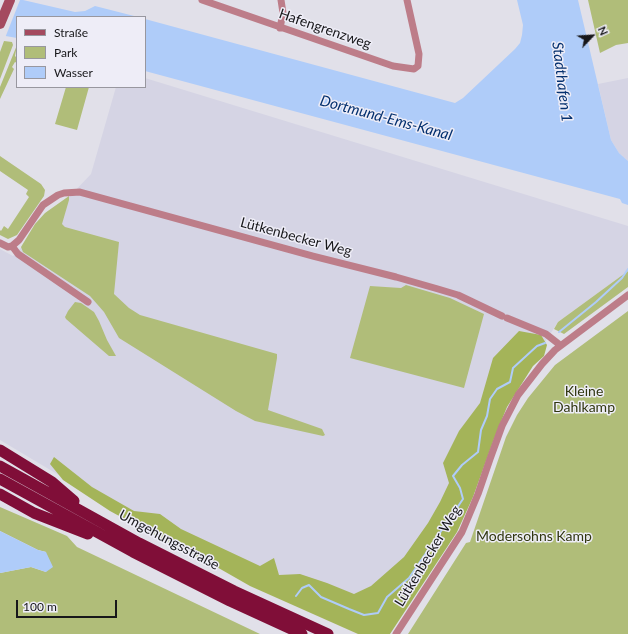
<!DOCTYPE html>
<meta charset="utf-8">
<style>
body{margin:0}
#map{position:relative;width:628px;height:634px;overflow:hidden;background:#e1e0e9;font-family:Lato,sans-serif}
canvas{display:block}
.legend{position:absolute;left:16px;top:16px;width:130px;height:72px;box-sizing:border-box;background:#eeedf7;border:1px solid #98979f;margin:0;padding:5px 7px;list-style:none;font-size:12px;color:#17171a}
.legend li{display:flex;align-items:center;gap:8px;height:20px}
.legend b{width:20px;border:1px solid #98979f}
.north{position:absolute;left:572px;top:16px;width:40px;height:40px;-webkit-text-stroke:3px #eeedf7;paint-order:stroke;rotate:65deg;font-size:11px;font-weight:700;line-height:16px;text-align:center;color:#17171a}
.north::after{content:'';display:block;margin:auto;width:14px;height:18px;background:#17171a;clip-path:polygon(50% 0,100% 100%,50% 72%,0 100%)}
.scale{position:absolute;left:16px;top:600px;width:101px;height:18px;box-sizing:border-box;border:2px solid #17171a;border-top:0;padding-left:5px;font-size:12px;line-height:14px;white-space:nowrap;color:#17171a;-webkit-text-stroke:3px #eeedf7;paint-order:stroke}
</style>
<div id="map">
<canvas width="628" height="634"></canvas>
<ul class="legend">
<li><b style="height:5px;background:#a44a5f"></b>Straße</li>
<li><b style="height:11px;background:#b0bd79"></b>Park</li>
<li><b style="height:11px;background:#afccf9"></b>Wasser</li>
</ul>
<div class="north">N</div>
<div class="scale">100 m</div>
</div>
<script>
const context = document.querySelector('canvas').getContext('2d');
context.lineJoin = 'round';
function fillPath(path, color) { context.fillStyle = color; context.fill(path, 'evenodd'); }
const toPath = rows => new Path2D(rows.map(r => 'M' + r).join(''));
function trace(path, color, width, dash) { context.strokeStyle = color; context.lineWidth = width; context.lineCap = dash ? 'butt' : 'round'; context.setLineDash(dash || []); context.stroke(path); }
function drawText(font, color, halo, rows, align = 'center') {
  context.font = font + ' Lato,sans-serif'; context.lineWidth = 3; context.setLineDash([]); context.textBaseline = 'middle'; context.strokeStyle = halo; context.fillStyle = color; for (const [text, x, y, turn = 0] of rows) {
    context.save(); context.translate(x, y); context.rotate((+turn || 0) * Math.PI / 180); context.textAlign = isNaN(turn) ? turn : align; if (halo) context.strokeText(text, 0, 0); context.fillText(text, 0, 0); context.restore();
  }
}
fillPath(toPath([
 [145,78,628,226,628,271,558,322,543,345,505,396,381,629,99,499,0,440,0,249,13,256,91,174,116,87,145,87],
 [628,78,628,161,619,153,611,140,598,84]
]), '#d5d4e4');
fillPath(toPath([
 [588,0,628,0,628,43,616,45,600,53],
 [4,41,12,42,13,45,0,79,0,52],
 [17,45,15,56,17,58,17,63,15,62,12,67,14,69,0,99,0,87],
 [66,87,89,87,77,130,55,124],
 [0,156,41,184,45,190,44,196,17,235,8,239,0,235,0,230,1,231,4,226,8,229,29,197,26,194,28,190,0,171],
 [69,196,69,200,62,224,65,227,119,242,114,294,129,308,140,315,277,354,277,358,268,410,322,429,325,435,323,436,255,421,236,411,119,338,104,312,90,296,23,252,21,247,35,224,45,213],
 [628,271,628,287,564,334,554,329,558,322],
 [406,285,450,298,484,314,464,388,350,358,370,286,401,288],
 [75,302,81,303,94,312,99,321,107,340,116,356,109,356,66,319,65,317,68,311],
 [628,311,628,634,408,634,466,543,470,542,506,437,517,415,528,398,555,365],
 [0,507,67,536,77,547,260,634,0,634,0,573,31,567,46,572,46,552,38,550,0,531]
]), '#b0bd79');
fillPath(toPath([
 [519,331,541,335,547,345,544,356,533,366,507,407,494,439,473,497,457,532,390,634,358,634,250,586,215,566,174,546,110,511,63,480,50,464,54,457,92,487,134,511,160,514,181,529,260,566,274,558,279,575,300,574,327,583,354,594,371,586,404,557,428,523,440,502,449,483,443,463,459,431,480,403,493,358]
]), '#a4b459');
fillPath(toPath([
 [0,0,23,0,75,12,85,11,95,6,138,17,17,17,17,38,0,35],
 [517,0,578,0,611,140,619,153,628,161,628,205,622,203,620,199,145,71,145,19,455,103,463,98,515,49,520,43,522,35,523,25],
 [0,531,38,550,46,552,53,567,46,572,31,567,0,573]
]), '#afccf9');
fillPath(toPath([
 [0,0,20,0,5,38,0,37]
]), '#e1e0e9');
trace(toPath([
 [559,332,596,302,622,278,628,269],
 [296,596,302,588,309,585,321,597,349,609,364,615,378,613,387,597,409,578,463,499,460,488,453,476,462,465,478,452,481,430,487,416,490,399,497,389,510,382,513,368,537,346,545,343]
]), '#afccf9', 2);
trace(toPath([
 [202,0,393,66,414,69,418,66,419,54,407,0],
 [280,28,283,13,281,0],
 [0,243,8,247,12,246,18,254,88,302],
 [12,246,19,240,43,205,58,195,64,193,80,192,313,256,396,277,438,289,458,295,502,316],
 [507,318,546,334,560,345],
 [396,634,462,532,478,494,490,459,502,426,518,395,542,364,555,350,628,295]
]), '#bd7d89', 7);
trace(toPath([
 [0,24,10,0]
]), '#a44a5f', 10);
trace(toPath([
 [0,450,52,482,74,501],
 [0,466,139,543,234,591,328,634],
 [0,479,133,552,230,601,302,634],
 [0,494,34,513,88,534]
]), '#800e38', 11);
drawText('14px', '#17171a', '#eeedf7', [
 ["Hafengrenzweg",325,29,19],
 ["Lütkenbecker Weg",296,237,15],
 ["Umgehungsstraße",169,540,28],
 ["Lütkenbecker Weg",428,556,-59]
]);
drawText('14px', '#30360f', '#eeedf7', [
 ["Kleine",584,391],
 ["Dahlkamp",584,407],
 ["Modersohns Kamp",534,536]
]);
drawText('italic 15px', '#04306f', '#eeedf7', [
 ["Stadthafen 1",562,82,83],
 ["Dortmund-Ems-Kanal",386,118,15]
]);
</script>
